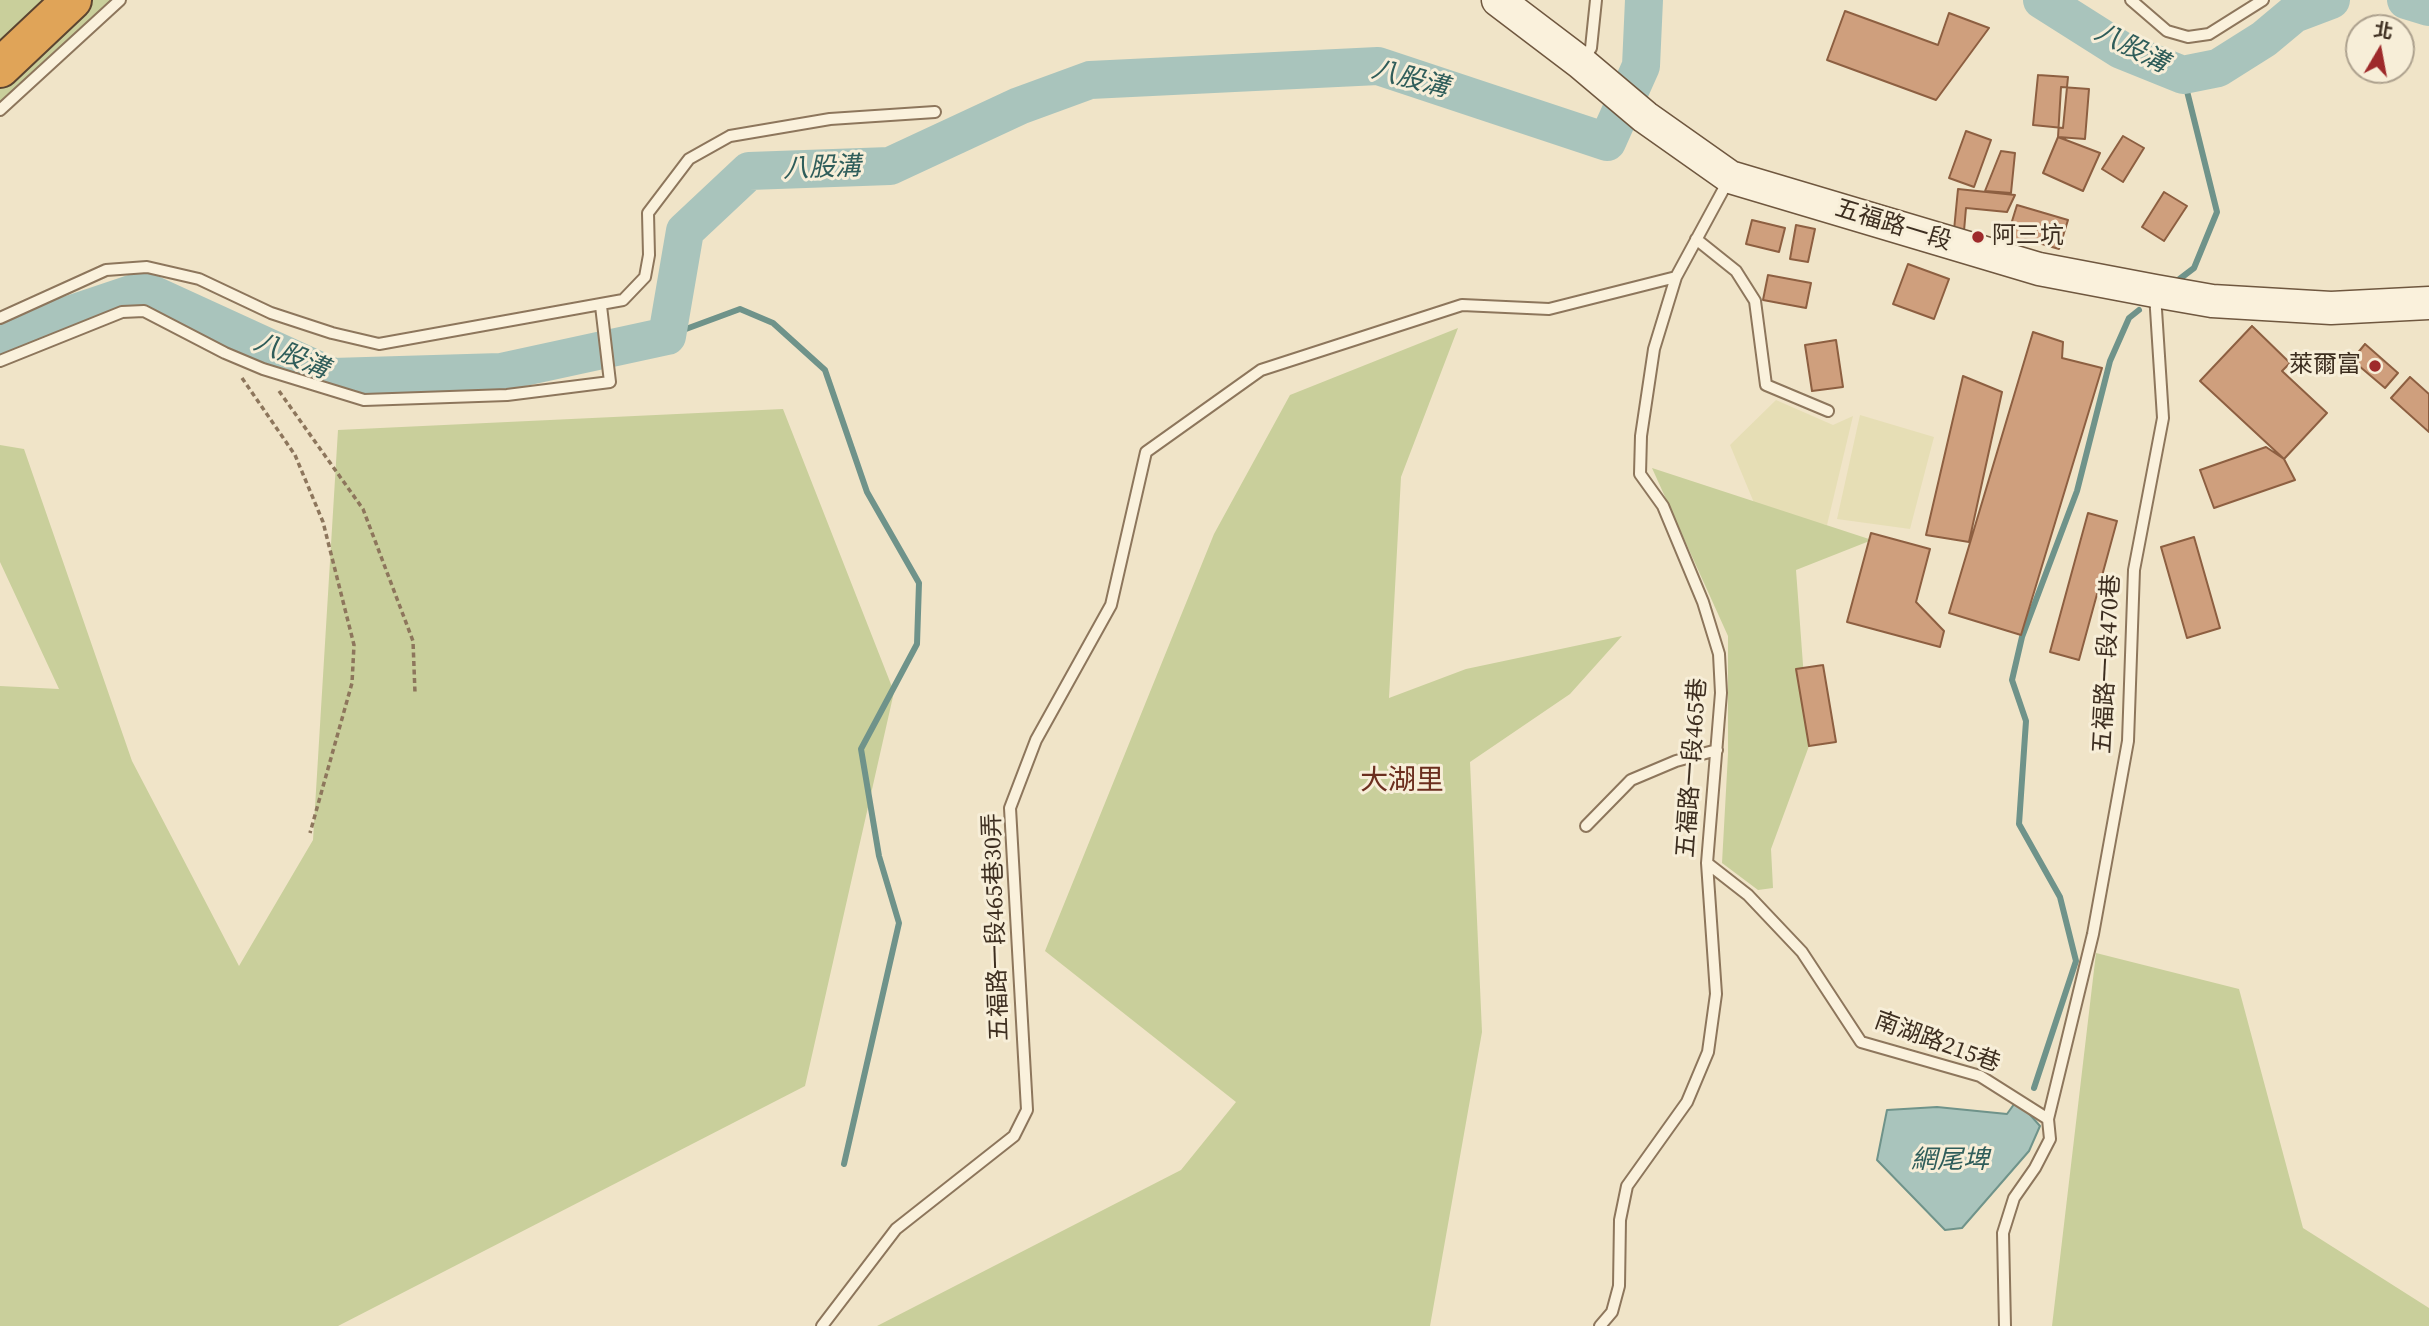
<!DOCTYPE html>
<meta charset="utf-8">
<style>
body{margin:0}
#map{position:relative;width:2429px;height:1326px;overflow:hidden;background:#f0e4c8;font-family:"Source Serif 4","Noto Sans TC",serif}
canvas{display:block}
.north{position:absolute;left:2345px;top:14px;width:70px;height:70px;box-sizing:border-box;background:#f7eed8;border:2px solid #ada18e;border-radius:50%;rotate:10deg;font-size:19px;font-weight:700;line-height:28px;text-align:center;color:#3d2e20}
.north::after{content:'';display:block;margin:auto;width:24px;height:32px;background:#9e2a2b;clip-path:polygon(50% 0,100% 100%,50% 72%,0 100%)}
</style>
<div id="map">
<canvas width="2429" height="1326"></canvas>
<div class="north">北</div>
</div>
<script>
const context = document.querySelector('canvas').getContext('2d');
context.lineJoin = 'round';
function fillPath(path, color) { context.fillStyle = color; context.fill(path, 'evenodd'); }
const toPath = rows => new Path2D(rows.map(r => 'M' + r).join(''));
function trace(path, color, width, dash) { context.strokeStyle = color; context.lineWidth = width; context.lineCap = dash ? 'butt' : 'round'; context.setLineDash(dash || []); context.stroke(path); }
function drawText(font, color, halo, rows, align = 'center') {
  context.font = font + ' "Source Serif 4","Noto Sans TC",serif'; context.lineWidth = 6; context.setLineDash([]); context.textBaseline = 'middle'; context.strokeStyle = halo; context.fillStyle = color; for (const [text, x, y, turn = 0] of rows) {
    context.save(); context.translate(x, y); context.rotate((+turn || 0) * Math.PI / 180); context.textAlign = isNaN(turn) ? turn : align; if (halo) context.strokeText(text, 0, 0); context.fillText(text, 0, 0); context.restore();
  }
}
fillPath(toPath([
 [1776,400,1833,425,1853,416,1827,525,1757,510,1730,445],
 [1860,415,1934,437,1910,529,1837,519]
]), '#e6deb5');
fillPath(toPath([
 [0,0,111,0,0,102],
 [1458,328,1401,477,1389,698,1466,669,1622,636,1570,694,1470,762,1482,1032,1430,1326,877,1326,1181,1170,1236,1102,1045,951,1214,534,1290,395],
 [783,409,894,692,805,1086,338,1326,0,1326,0,686,59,689,0,562,0,445,24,449,132,761,239,966,313,840,338,430],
 [1652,468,1872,540,1796,570,1809,746,1771,849,1773,888,1758,890,1722,863,1728,754,1728,636],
 [2096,953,2239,989,2303,1228,2429,1308,2429,1326,2052,1326]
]), '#c9cf9b');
const water = toPath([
 [2017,1100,2040,1126,2029,1151,1962,1228,1945,1230,1877,1160,1887,1110,1937,1107,2007,1114,2017,1100]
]);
fillPath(water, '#a9c4bc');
trace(water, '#6f938a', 2);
trace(toPath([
 [2173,284,2194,268,2217,212,2183,75],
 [667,336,740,309,773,323,825,370,867,492,919,583,917,644,861,749,879,856,899,923,844,1164],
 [2034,1088,2076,961,2060,897,2019,824,2026,721,2012,680,2022,637,2077,491,2110,361,2129,318,2139,310]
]), '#6f938a', 6);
trace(toPath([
 [2042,0,2121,50,2183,75,2218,68,2264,39,2294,14,2331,0],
 [2406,0,2429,7],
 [0,338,143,290,333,377,501,372,667,336,685,231,749,171,890,166,1019,106,1090,80,1378,66,1607,142,1641,66,1644,0]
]), '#a9c4bc', 38);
const building = toPath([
 [1845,11,1938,45,1949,13,1989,28,1936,100,1827,60,1845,11],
 [2038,75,2068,77,2063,128,2033,125,2038,75],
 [2061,87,2089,89,2085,139,2058,137,2061,87],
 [1966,131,1991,140,1974,187,1949,178,1966,131],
 [2123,136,2144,148,2123,182,2102,169,2123,136],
 [2058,137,2100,153,2083,191,2043,173,2058,137],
 [2001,151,2015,153,2011,193,1985,191,2001,151],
 [1958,189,2015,195,2007,212,1966,208,1964,231,1954,230,1958,189],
 [2164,192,2187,206,2164,241,2142,227,2164,192],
 [2017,205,2068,220,2059,249,2025,239,2021,249,2005,244,2017,205],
 [1752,220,1785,228,1779,252,1746,244,1752,220],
 [1796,225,1815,229,1808,262,1790,259,1796,225],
 [1908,264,1949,279,1934,319,1893,304,1908,264],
 [1768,275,1811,283,1806,308,1763,300,1768,275],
 [2252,326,2290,363,2282,371,2327,413,2284,459,2200,381,2252,326],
 [2033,332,2063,342,2062,358,2102,368,2021,635,1949,613,2033,332],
 [1836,340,1843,387,1812,391,1805,345,1836,340],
 [2365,344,2398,373,2385,388,2352,360,2365,344],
 [1963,376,2002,392,1969,542,1926,535,1963,376],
 [2410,377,2429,394,2429,432,2391,398,2410,377],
 [2266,447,2284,459,2295,480,2214,508,2200,470,2266,447],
 [2088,513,2117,521,2079,660,2050,652,2088,513],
 [1871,533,1930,549,1916,602,1944,631,1940,647,1847,622,1871,533],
 [2194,537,2220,628,2187,638,2161,547,2194,537],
 [1823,665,1836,742,1809,746,1796,669,1823,665]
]);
fillPath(building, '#cf9f7d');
trace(building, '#8d5f41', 2);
const lane = toPath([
 [2131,0,2167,31,2188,37,2209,34,2263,0],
 [1583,61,1591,48,1596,0],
 [0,110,120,0],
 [1696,239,1736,271,1755,301,1766,385,1828,411],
 [0,318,106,270,147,267,199,279,271,313,332,333,379,344,623,300,645,277,649,255,648,213,689,159,730,136,830,119,935,112],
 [0,361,122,312,144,311,225,353,263,369,364,400,507,395,610,382,601,306],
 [1586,826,1631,780,1676,761,1717,750],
 [1707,863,1748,895,1802,952,1861,1042,1980,1076,2048,1119,2050,1139,2035,1168,2014,1198,2003,1233,2005,1326],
 [2048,1119,2093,934,2128,741,2134,570,2163,418,2155,294],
 [822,1326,896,1229,1014,1136,1027,1110,1010,808,1036,740,1111,605,1146,452,1261,370,1462,305,1549,309,1676,277],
 [1600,1326,1612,1312,1619,1286,1620,1220,1627,1186,1687,1102,1708,1052,1716,994,1707,863,1721,693,1719,654,1703,602,1663,506,1640,474,1641,436,1654,349,1676,277,1728,181]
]);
const secondary = toPath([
 [1498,0,1581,63,1645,117,1730,177,2039,269,2155,291,2212,301,2331,308,2429,303]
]);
const highway = toPath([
 [0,68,72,0]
]);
trace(lane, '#8d765c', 14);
trace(secondary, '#6f573f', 35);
trace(highway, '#5b4430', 42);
trace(toPath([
 [242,378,295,455,323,522,354,645,352,683,310,833],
 [279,391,363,509,413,641,415,693]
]), '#8d765c', 3.5, [5, 3.5]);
trace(lane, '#faf1dc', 10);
trace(secondary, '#faf1dc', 32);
trace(highway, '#e0a458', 38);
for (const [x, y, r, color] of [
 [1978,237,7,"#9e2a2b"],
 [2375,366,7,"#9e2a2b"]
]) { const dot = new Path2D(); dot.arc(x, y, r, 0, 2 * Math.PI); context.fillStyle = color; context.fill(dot); trace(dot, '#f7eed8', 2.5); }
drawText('24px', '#3d2e20', '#f7eed8', [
 ["五福路一段",1893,226,17],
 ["五福路一段470巷",2108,664,-87],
 ["五福路一段465巷",1693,768,-86],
 ["五福路一段465巷30弄",997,927,-92],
 ["南湖路215巷",1937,1043,20]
]);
drawText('24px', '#3d2e20', '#f7eed8', [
 ["阿三坑",1992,237],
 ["萊爾富",2361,366,"right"]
], 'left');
drawText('italic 26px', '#2f5d5a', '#f7eed8', [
 ["八股溝",2131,49,27],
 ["八股溝",1410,80,15],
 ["八股溝",822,169,-2],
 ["八股溝",291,357,23],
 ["網尾埤",1950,1161]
]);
drawText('28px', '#6b2e1e', '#f7eed8', [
 ["大湖里",1402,782]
]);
</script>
